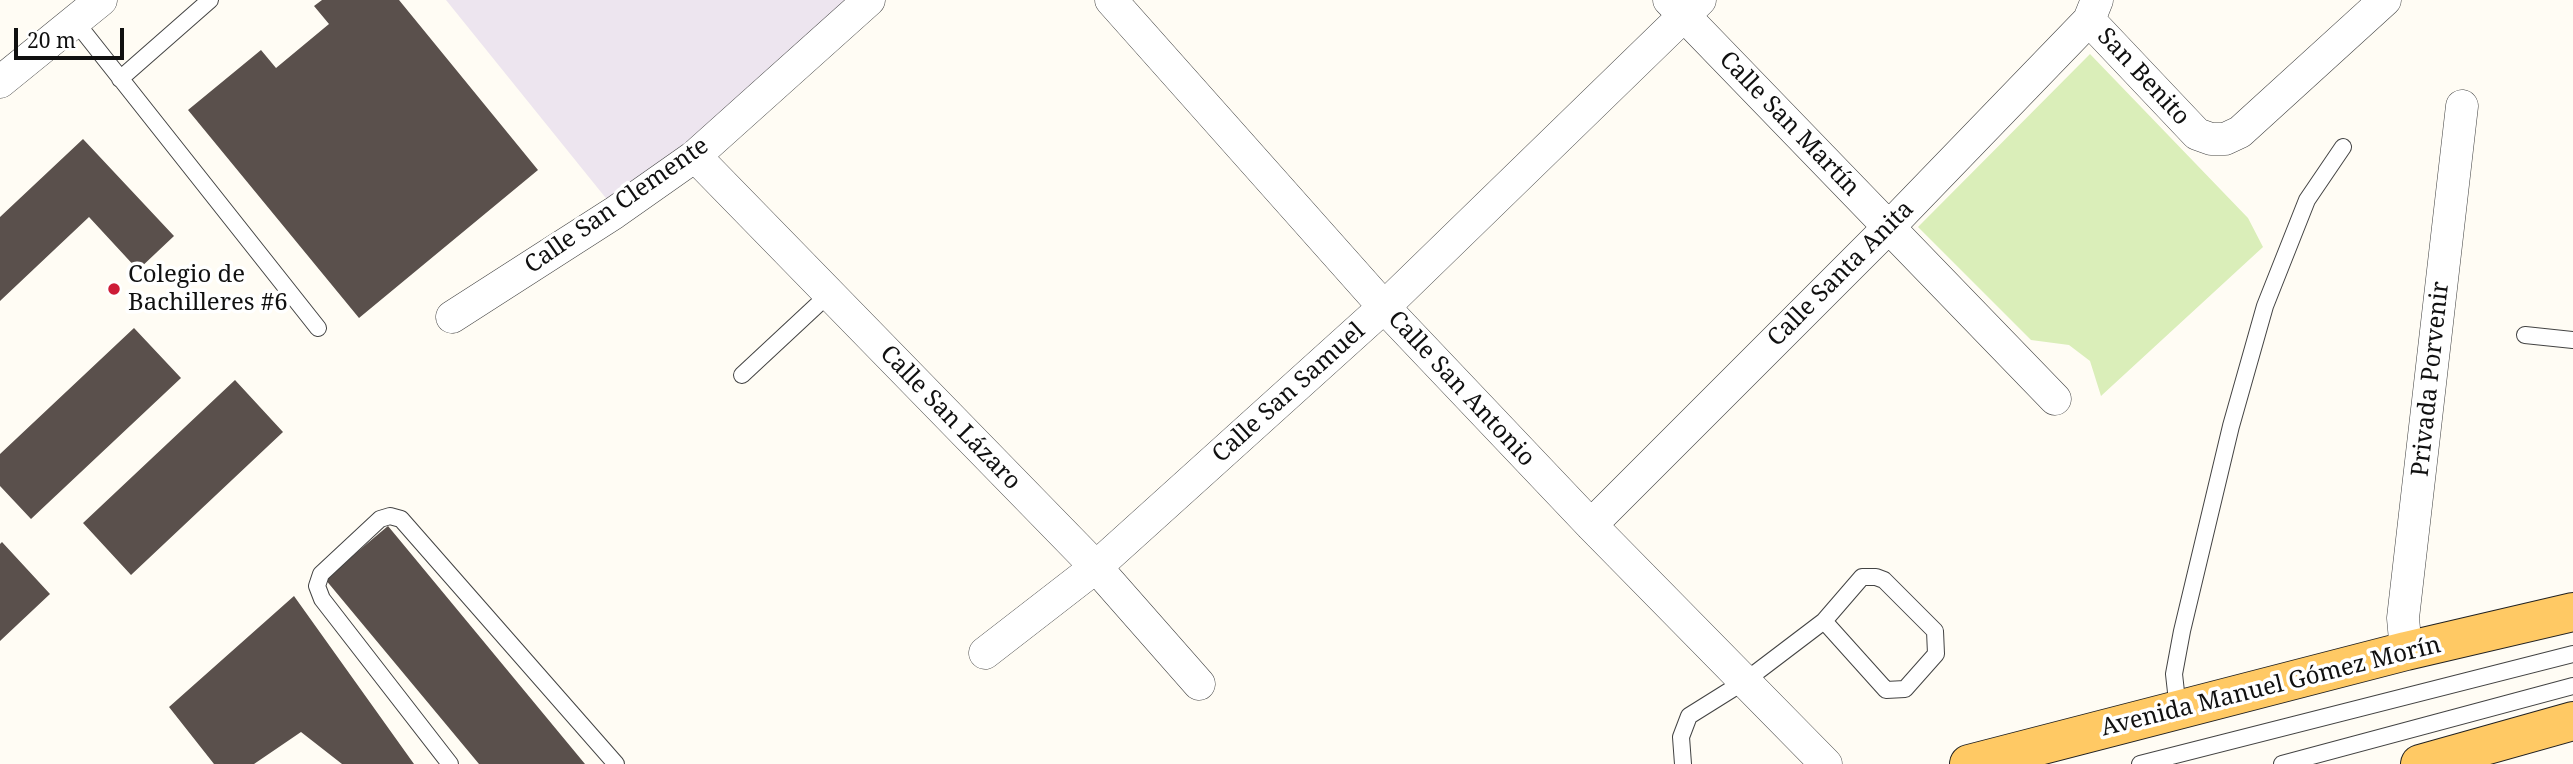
<!DOCTYPE html>
<meta charset="utf-8">
<style>
body{margin:0}
#map{position:relative;width:2573px;height:764px;overflow:hidden;background:#fffcf4;font-family:"Noto Serif",serif}
canvas{display:block}
.scale{position:absolute;left:14px;top:28px;width:110px;height:32px;box-sizing:border-box;border:4px solid #101010;border-top:0;padding-left:9px;font-size:21px;line-height:24px;white-space:nowrap;color:#101010;-webkit-text-stroke:5px #fff;paint-order:stroke}
</style>
<div id="map">
<canvas width="2573" height="764"></canvas>
<div class="scale">20 m</div>
</div>
<script>
const context = document.querySelector('canvas').getContext('2d');
context.lineJoin = 'round';
function fillPath(path, color) { context.fillStyle = color; context.fill(path, 'evenodd'); }
const toPath = rows => new Path2D(rows.map(r => 'M' + r).join(''));
function trace(path, color, width, dash) { context.strokeStyle = color; context.lineWidth = width; context.lineCap = dash ? 'butt' : 'round'; context.setLineDash(dash || []); context.stroke(path); }
function drawText(font, color, halo, rows, align = 'center') {
  context.font = font + ' "Noto Serif",serif'; context.lineWidth = 7; context.setLineDash([]); context.textBaseline = 'middle'; context.strokeStyle = halo; context.fillStyle = color; for (const [text, x, y, turn = 0] of rows) {
    context.save(); context.translate(x, y); context.rotate((+turn || 0) * Math.PI / 180); context.textAlign = isNaN(turn) ? turn : align; if (halo) context.strokeText(text, 0, 0); context.fillText(text, 0, 0); context.restore();
  }
}
fillPath(toPath([
 [446,0,845,0,684,148,609,202]
]), '#ede5ef');
fillPath(toPath([
 [2090,54,2248,218,2263,247,2101,396,2090,361,2069,345,2031,340,1918,227]
]), '#daeeb9');
fillPath(toPath([
 [322,0,399,0,538,170,359,318,188,110,261,50,276,68,329,24,314,6],
 [83,139,174,236,138,270,89,217,0,301,0,217],
 [134,328,181,378,31,519,0,486,0,454],
 [235,380,283,432,131,575,83,523],
 [388,526,585,764,479,764,325,579],
 [2,542,50,594,0,641,0,544],
 [294,596,414,764,342,764,301,732,254,764,214,764,169,707]
]), '#5a504c');
const service = toPath([
 [75,21,318,328],
 [120,79,210,0],
 [2525,335,2573,340],
 [742,375,829,294],
 [2178,710,2174,674,2182,631,2231,426,2265,306,2307,200,2343,147],
 [450,764,322,599,317,586,321,574,380,519,390,516,401,519,616,764],
 [1683,764,1681,737,1689,716,1745,681,1824,621,1862,577,1876,577,1884,580,1935,631,1936,654,1905,689,1886,690,1824,621],
 [2140,764,2573,654],
 [2282,764,2573,686]
]);
const minor = toPath([
 [1111,0,1384,307,1591,525,1826,764],
 [1669,0,2055,399],
 [2089,20,2197,134,2211,139,2225,139,2240,132,2385,0],
 [0,82,101,0],
 [695,156,1096,567,1199,684],
 [452,317,614,213,695,156,869,0],
 [1591,525,1889,227,2089,20,2097,0],
 [2406,651,2403,618,2462,106],
 [985,653,1096,567,1384,307,1700,0]
]);
const primary = toPath([
 [1969,764,2406,651,2573,612],
 [2420,764,2573,721]
]);
trace(service, '#434343', 18);
trace(minor, '#434343', 33);
trace(primary, '#212121', 40);
trace(service, '#fff', 16);
trace(minor, '#fff', 32);
trace(primary, '#ffc964', 38);
for (const [x, y, r, color] of [
 [114,289,7,"#cd1c37"]
]) { const dot = new Path2D(); dot.arc(x, y, r, 0, 2 * Math.PI); context.fillStyle = color; context.fill(dot); trace(dot, '#fff', 2.5); }
drawText('24px', '#101010', '#fff', [
 ["San Benito",2143,77,47],
 ["Calle San Martín",1789,124,46],
 ["Calle San Clemente",617,206,-35],
 ["Calle Santa Anita",1841,274,-45],
 ["Privada Porvenir",2431,379,-84],
 ["Calle San Antonio",1461,389,47],
 ["Calle San Samuel",1289,393,-42],
 ["Calle San Lázaro",950,418,46],
 ["Avenida Manuel Gómez Morín",2271,687,-14]
]);
drawText('24px', '#101010', '#fff', [
 ["Colegio de",128,275],
 ["Bachilleres #6",128,303]
], 'left');
</script>
